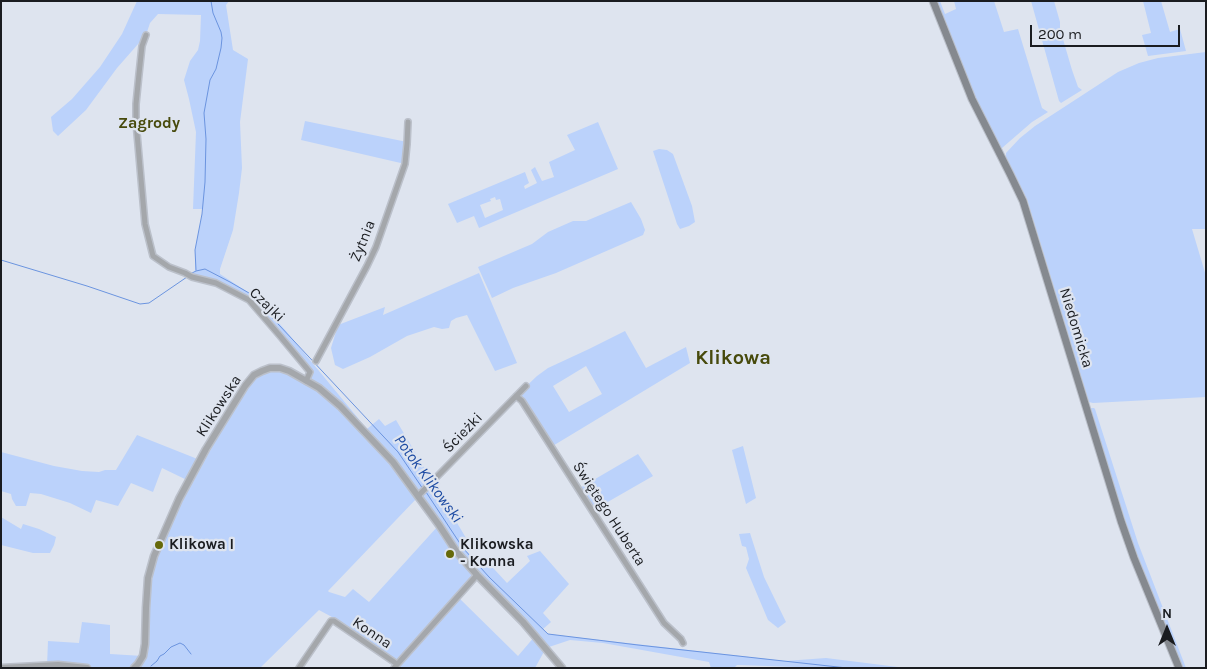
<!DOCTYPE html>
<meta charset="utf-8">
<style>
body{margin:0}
#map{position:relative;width:1207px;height:669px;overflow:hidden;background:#dee4ef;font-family:Karla,sans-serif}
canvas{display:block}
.frame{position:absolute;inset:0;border:2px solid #1a1c20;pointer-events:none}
.north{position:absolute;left:1142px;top:604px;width:50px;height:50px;-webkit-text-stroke:4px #dee4ef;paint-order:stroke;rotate:0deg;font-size:14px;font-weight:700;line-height:20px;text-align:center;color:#1a1c20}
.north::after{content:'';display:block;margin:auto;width:18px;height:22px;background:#1a1c20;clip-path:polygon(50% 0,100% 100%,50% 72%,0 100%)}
.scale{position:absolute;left:1030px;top:25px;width:150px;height:22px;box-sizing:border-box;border:2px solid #1a1c20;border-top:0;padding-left:6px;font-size:15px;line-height:18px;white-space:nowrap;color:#1a1c20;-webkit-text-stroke:4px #dee4ef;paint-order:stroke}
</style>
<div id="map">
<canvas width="1207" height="669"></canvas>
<div class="frame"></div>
<div class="north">N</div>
<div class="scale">200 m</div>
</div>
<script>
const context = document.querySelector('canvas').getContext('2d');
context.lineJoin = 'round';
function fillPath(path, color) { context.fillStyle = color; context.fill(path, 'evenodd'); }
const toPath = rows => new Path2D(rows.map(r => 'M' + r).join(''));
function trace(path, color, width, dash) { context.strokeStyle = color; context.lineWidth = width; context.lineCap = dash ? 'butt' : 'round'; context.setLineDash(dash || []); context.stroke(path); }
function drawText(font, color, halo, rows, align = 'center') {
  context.font = font + ' Karla,sans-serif'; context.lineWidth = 4.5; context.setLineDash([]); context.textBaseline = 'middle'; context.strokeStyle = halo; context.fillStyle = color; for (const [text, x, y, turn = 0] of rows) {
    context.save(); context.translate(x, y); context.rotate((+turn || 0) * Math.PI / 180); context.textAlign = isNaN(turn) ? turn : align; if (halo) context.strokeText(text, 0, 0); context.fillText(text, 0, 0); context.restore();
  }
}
fillPath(toPath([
 [137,1,229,1,226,5,233,50,248,59,240,122,242,168,239,193,233,230,220,269,220,274,249,293,262,304,286,331,367,429,379,419,385,426,396,420,466,538,460,543,475,561,482,556,507,583,530,561,527,556,540,551,569,584,543,613,551,622,543,629,548,634,785,661,826,658,906,668,796,668,796,667,737,665,734,668,711,668,709,662,603,643,570,640,546,648,535,668,394,668,397,664,344,628,343,623,319,610,260,668,87,668,47,666,48,641,79,643,82,622,110,625,110,654,143,656,148,652,151,585,156,560,164,535,234,407,254,375,280,368,305,380,310,372,249,300,193,276,195,270,195,250,203,209,193,209,196,132,189,99,184,80,190,61,198,50,200,41,201,15,158,14,150,23,146,35,117,68,86,110,58,136,53,131,51,117,72,99,100,67,122,34],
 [418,497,438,526,369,602,353,589,345,597,329,592,328,591],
 [477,575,535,636,518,656,458,597],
 [936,1,940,1,945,14,956,9,954,1,994,1,1004,32,1018,29,1042,108,1048,112,1032,122,1002,148,1000,147,989,128,976,98],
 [1031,1,1054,1,1060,22,1060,29,1072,70,1078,87,1082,90,1061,103,1059,101],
 [1143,1,1161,1,1170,32,1180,29,1186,51,1148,56,1142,35,1151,33],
 [1206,52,1206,229,1192,229,1206,276,1206,397,1093,403,1089,402,1027,199,1006,157,1006,153,1020,138,1035,126,1118,72,1139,63,1158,58],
 [305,121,407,142,405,164,301,140],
 [598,122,618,169,479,228,474,216,457,223,448,204,525,172,529,183,524,186,525,189,537,183,531,170,535,167,542,181,554,177,549,162,575,150,567,135],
 [495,197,496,200,500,199,503,210,485,218,480,205,491,201,490,199],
 [659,149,667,150,673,154,692,206,695,222,689,226,680,229,677,224,653,151],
 [631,202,641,219,645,230,643,235,556,273,513,288,492,298,478,267,532,244,548,232,573,221,586,221],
 [479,273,517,363,495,371,467,315,456,318,451,321,449,328,442,329,434,327,407,336,370,357,343,369,335,365,331,348,338,325,385,307,383,315],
 [625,331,646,368,686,347,690,363,551,447,516,396,537,376,548,368,589,349],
 [586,366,602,394,569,412,553,386],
 [1091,408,1094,408,1095,409,1138,543,1186,668,1183,668,1133,544,1110,472],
 [137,435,200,460,189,481,162,468,153,492,131,483,118,506,96,500,91,513,70,503,41,494,30,493,26,506,16,506,12,499,11,494,1,491,1,452,54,466,82,471,99,472,105,470,116,470],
 [743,446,756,498,746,504,732,450],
 [638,454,653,476,592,511,578,489],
 [1,517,21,529,23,524,39,529,56,537,54,545,50,553,33,553,1,545],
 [750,533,764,577,786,622,778,628,768,620,746,568,749,559,746,547,742,546,739,534]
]), '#bbd2fb');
trace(toPath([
 [1,260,87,286,140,304,149,303,187,277],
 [196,270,195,250,202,214,205,182,206,139,204,113,210,80,216,69,221,48,222,38,221,32,213,13,211,1],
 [190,274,196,271,205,269,230,282,249,293,398,452,423,489],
 [426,492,463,548,489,577,548,634,638,645,847,668],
 [151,666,157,661,160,656,164,654,171,647,180,643,184,645,191,654]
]), '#6b94df', 1);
const minor = toPath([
 [146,35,142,46,139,74,136,104,136,122,145,224,153,256,169,267,185,273,192,277,216,283,249,300,280,336,310,372,306,381],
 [316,361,367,266,376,247,405,164,407,144,408,122],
 [516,396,522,401,664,623,681,639,683,643],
 [418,496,526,386],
 [299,668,331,621,334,621,397,664],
 [394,668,477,575]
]);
const tertiary = toPath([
 [1,668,58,665,87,668],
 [134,668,138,664,143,656,145,644,146,608,148,578,154,556,179,499,206,449,245,386,254,375,262,371,270,368,280,368,289,371,319,388,340,406,393,462,439,525,456,551,477,575,523,622,562,668]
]);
const secondary = toPath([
 [933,1,972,99,1010,174,1023,201,1121,521,1134,558,1179,668]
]);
trace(minor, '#bbc0ca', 8);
trace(tertiary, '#bbc0ca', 9);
trace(secondary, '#bbc0ca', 9);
trace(minor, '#a4a7ab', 5);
trace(tertiary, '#a4a7ab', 6);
trace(secondary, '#85898f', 7);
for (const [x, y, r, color] of [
 [159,545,5,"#666909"],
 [450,554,5,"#666909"]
]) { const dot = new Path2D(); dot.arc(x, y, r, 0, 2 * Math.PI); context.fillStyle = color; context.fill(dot); trace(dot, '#dee4ef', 2); }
drawText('15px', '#1a1c20', '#dee4ef', [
 ["Żytnia",363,241,-68],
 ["Czajki",267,305,44],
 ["Niedomicka",1076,328,73],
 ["Klikowska",219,406,-57],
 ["Ścieżki",463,433,-46],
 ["Świętego Huberta",609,514,57],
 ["Konna",372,633,34]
]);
drawText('bold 15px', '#1a1c20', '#dee4ef', [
 ["Klikowa I",169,545],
 ["Klikowska",460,545],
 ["- Konna",460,562]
], 'left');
drawText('bold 16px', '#474a0c', '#dee4ef', [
 ["Zagrody",149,123]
]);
drawText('italic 16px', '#1d4ba3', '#dee4ef', [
 ["Potok Klikowski",428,479,54]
]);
drawText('bold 20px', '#474a0c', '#dee4ef', [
 ["Klikowa",733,358]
]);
</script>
